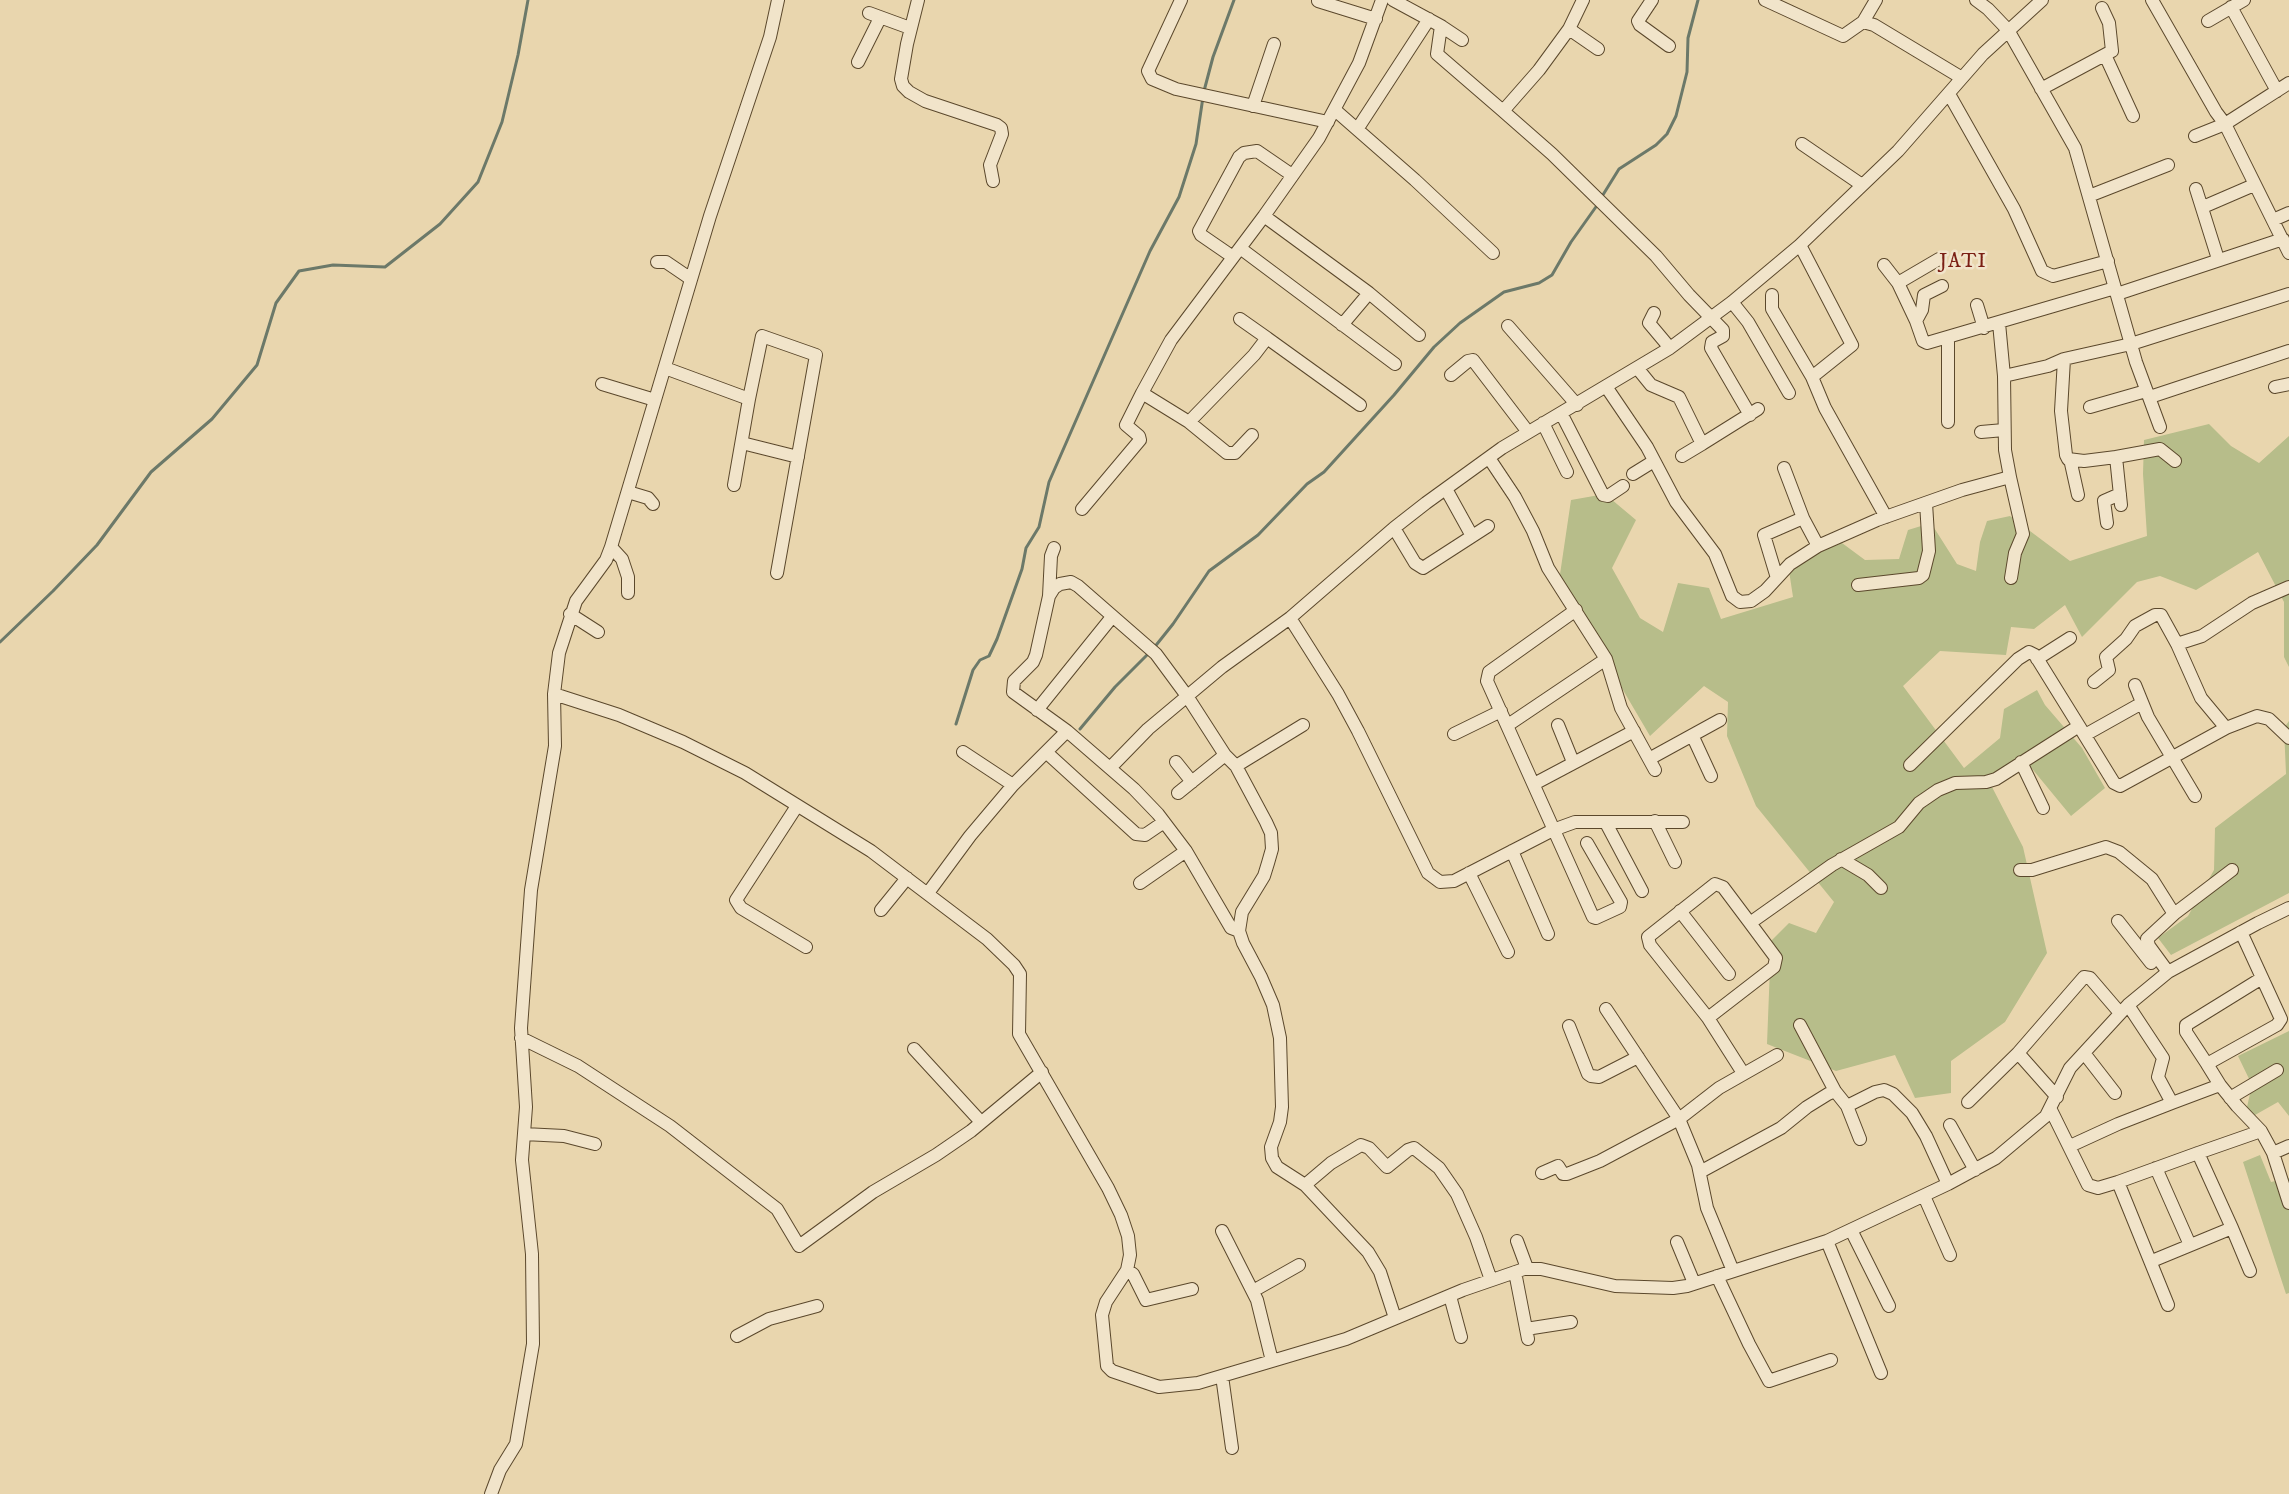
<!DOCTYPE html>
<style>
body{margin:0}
canvas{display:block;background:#e9d6ae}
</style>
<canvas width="2289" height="1494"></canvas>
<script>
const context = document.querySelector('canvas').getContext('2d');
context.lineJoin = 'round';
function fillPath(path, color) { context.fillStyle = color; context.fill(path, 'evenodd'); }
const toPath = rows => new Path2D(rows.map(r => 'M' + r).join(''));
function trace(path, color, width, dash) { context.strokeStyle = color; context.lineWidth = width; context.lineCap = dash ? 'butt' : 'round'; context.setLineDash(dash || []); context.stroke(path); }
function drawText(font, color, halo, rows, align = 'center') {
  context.font = font + ' "IM FELL DW Pica",serif'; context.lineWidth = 5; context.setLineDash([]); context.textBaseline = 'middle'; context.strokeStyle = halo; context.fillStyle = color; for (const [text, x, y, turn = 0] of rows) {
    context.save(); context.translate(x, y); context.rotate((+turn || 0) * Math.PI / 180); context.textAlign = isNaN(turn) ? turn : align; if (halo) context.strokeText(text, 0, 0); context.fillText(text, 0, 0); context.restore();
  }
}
fillPath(toPath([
 [2209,424,2231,446,2259,463,2289,436,2289,667,2284,657,2284,602,2258,552,2196,590,2160,576,2137,582,2082,637,2065,605,2034,629,2011,627,2006,655,1940,651,1903,686,1964,768,2000,738,2004,709,2037,690,2045,705,2082,748,2105,788,2071,816,2029,765,1992,774,1992,787,2023,847,2047,953,2005,1022,1951,1061,1951,1093,1915,1098,1895,1055,1836,1071,1767,1044,1771,941,1789,923,1816,933,1834,902,1756,806,1727,736,1728,702,1704,686,1650,736,1559,581,1571,500,1605,494,1636,520,1612,568,1640,618,1663,632,1678,583,1709,588,1721,619,1793,597,1788,564,1842,543,1865,560,1899,559,1908,530,1931,523,1957,564,1976,571,1980,542,1987,521,2010,516,2070,561,2147,536,2143,474,2144,440],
 [2289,721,2289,893,2171,955,2158,938,2188,916,2214,870,2215,828,2286,774,2284,728],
 [2289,1031,2289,1116,2278,1102,2255,1115,2247,1107,2252,1085,2238,1056],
 [2260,1155,2271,1182,2289,1178,2289,1293,2286,1294,2243,1162]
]), '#b7bd8a');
trace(toPath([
 [1204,91,1213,57,1234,0],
 [1601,198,1619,169,1656,145,1667,134,1676,116,1687,72,1688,38,1698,0],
 [0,642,53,591,97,545,151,472,212,419,257,365,276,303,299,271,333,265,385,267,440,224,478,182,502,122,518,55,528,0],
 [1153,649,1173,624,1209,571,1258,535,1307,484,1324,472,1394,395,1434,347,1460,323,1504,292,1539,283,1552,275,1571,242,1598,204],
 [956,724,973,670,980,660,989,656,997,639,1022,569,1026,548,1039,527,1049,482,1150,251,1179,197,1196,144,1203,97],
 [1080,729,1115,687,1149,653]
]), '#6c7969', 3);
const street = toPath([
 [918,0,907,44,901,79,903,86,909,92,925,101,997,125,1001,128,1002,134,990,165,993,181],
 [1181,0,1148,71,1152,79,1176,89,1328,122],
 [1393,0,1441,26,1437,54,1503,111,1539,70,1569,29,1583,0],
 [1652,0,1638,21,1640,25,1669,46],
 [1765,0,1843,36,1863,22,1874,25,1962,78],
 [1976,0,1988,9,2008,30,2075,148,2136,362,2160,427],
 [2152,0,2216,112,2225,124,2289,253],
 [1318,1,1376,19],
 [2231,7,2277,91],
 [869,13,910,28],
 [2208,21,2244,0],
 [1863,22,1876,0],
 [1441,26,1462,40],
 [1569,29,1598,49],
 [2105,55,2133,116],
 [858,62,880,18],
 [2041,89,2112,51,2109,23,2102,8],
 [1949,94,2014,209,2042,271,2053,276,2108,261],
 [1253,106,1274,44],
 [1335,110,1415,180,1493,253],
 [1503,111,1552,154,1656,256,1689,295,1723,330,1723,336,1712,342,1711,348,1750,415],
 [1358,128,1429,19],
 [2195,136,2225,124,2289,83],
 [1802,144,1862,185],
 [2196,189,2218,259],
 [2089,196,2168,165],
 [2203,207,2254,185],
 [1264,216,1369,293,1419,335],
 [2273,220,2289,213],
 [1800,245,1852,345,1812,377],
 [1240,248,1395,364],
 [1233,257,1201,235,1199,231,1239,157,1244,153,1257,151,1292,175],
 [1939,259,1898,283,1916,321,1923,341,1927,343,2115,288],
 [657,262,666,262,691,279],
 [1884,265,1898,283],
 [2117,294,2283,239],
 [1772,295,1772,309,1812,377,1825,408,1886,517],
 [1732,302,1748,322,1789,393],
 [1977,305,1984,328],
 [1654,313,1649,323,1670,348],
 [1240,319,1267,338],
 [1916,321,1922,310,1924,295,1942,286],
 [1342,325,1369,293],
 [1508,326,1577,405],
 [2064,359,2061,411,2066,455,2068,459,2084,461,2116,457,2121,505],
 [665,368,749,399,762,336,816,355,777,573],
 [1638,369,1651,385,1679,397,1702,444,1758,409],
 [1451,375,1468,361,1473,360,1528,432],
 [2004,376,2048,366,2064,359,2131,344,2289,294],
 [602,384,655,400],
 [2275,387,2289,384],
 [1607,388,1647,447,1676,502,1715,554,1732,596,1740,602,1751,601,1765,591,1790,564,1818,546,1877,520,1962,490,2010,477,2005,450,2004,376,1999,323],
 [2150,397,2289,351],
 [1360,405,1267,338,1254,355,1189,422,1142,393,1171,340,1264,216,1319,138,1359,63,1382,0],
 [2090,407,2146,391],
 [1561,413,1603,495,1608,496,1623,486],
 [1189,422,1227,453,1235,453,1252,435],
 [1948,422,1948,338],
 [1543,423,1567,472],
 [1981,432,2004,430],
 [742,443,798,457],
 [1682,456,1702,444],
 [2116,457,2160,449,2175,461],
 [1489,458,1515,497,1533,531,1548,568,1606,659,1621,708,1655,770],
 [2070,459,2078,495],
 [1633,474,1654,461],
 [2010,477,2023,534,2015,553,2011,578],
 [734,485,749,399],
 [1446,489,1472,536],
 [628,492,648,498,653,504],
 [1082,509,1140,440,1139,436,1126,425,1142,393],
 [1803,518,1818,546],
 [2107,523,2104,501,2120,494],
 [1394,528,1415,563,1423,568,1488,526],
 [611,547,622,559,628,577,628,593],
 [1777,578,1764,535,1803,518,1784,468],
 [1858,585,1919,578,1923,575,1929,551,1926,503],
 [1049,596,1051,556,1054,548],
 [1576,610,1489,672,1487,681,1593,917,1596,918,1620,907,1621,902,1587,843],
 [570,614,598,632],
 [1290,618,1338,694,1358,731,1428,873,1440,882,1454,881,1553,830,1575,822,1683,822],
 [2037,659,2070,638],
 [2094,682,2109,670,2106,657,2126,639,2135,626,2155,615,2161,615,2177,644],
 [2135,685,2148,717,2195,796],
 [554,694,619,715,683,742,745,773,871,851,987,939,1014,965,1020,974,1019,1034,1108,1188,1121,1215,1128,1236,1130,1255,1127,1270,1106,1302,1102,1315,1107,1366,1112,1371,1159,1387,1198,1383,1346,1339,1463,1290,1524,1269,1541,1269,1615,1286,1673,1288,1687,1286,1827,1241,1948,1184,1996,1158,2046,1116,2070,1068,2128,1005,2168,972,2258,923,2289,908],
 [1037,710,1112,617],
 [1508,725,1606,659],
 [1558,725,1573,762],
 [2079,726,2114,783,2120,786,2226,728,2257,716,2269,719,2289,738],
 [2226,728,2201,698,2177,644,2202,636,2252,603,2289,587],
 [1454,734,1501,711],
 [2085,735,2142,703],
 [1693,737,1711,776],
 [963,752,1013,785],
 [1046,752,1136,834,1145,835,1164,822],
 [1649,759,1720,720],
 [1176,762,1192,782],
 [2021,762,2043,808],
 [1236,766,1303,725],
 [1111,767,1148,729,1222,667,1290,618,1394,528,1426,503,1502,448,1670,348,1732,302,1800,245,1898,151,1983,54,2042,0],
 [1534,784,1634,731],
 [1178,793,1225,755],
 [797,806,736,900,741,908,806,947],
 [1655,821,1675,862],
 [1606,823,1642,891],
 [1512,851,1548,934],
 [1841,859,1868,875,1881,888],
 [2020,870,2032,870,2106,847,2119,852,2152,879,2174,914,2147,939,2149,946,2168,972],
 [1469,873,1508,952],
 [1140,883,1186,851],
 [928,893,970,836,1013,785,1067,731],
 [881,910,907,878],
 [1680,911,1729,974],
 [2174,914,2232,870],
 [2118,921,2151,963],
 [1239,931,1231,928,1186,851,1158,814,1134,789,1067,731,1013,692,1014,681,1033,662,1036,655,1049,596,1054,588,1060,584,1071,582,1078,586,1156,654,1187,696,1225,755,1236,766,1266,822,1271,833,1272,849,1268,863,1264,876,1242,912,1239,931,1243,943,1261,977,1273,1005,1280,1038,1282,1107,1280,1122,1271,1147,1272,1158,1277,1167,1305,1185,1368,1252,1380,1272,1395,1318],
 [2128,1005,2163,1058,2158,1077,2172,1103,2220,1085,2237,1106,2261,1131,2273,1153,2289,1146],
 [1606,1009,1679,1119,1698,1165,1707,1208,1733,1271],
 [1708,1018,1774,967,1776,958,1750,923,1832,865,1899,827,1919,803,1938,790,1955,783,1986,782,1996,779,2079,726,2035,655,2029,652,2018,659,1910,765],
 [1800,1025,1835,1091],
 [1569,1026,1588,1074,1591,1076,1599,1077,1638,1057],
 [521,1038,578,1066,670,1126,777,1209,799,1246,873,1192,936,1155,971,1131,1042,1072],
 [914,1049,981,1122],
 [2084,1053,2115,1093],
 [2207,1064,2186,1032,2186,1025,2262,978],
 [1743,1073,1708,1018,1650,945,1648,937,1715,884,1723,887,1750,923],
 [2220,1085,2207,1064,2277,1025,2281,1019,2241,932],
 [2057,1097,2018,1053,2084,977,2090,978,2120,1013],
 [2230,1098,2277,1070],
 [1968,1102,2018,1053],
 [1847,1106,1860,1139],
 [2051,1110,2088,1185,2098,1188,2118,1182],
 [1950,1125,1975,1170],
 [524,1134,564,1136,595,1144],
 [2070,1146,2118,1124,2172,1103],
 [2273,1153,2289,1203],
 [2156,1168,2190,1245],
 [1700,1172,1781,1128,1807,1107,1828,1094,1835,1091,1847,1106,1875,1092,1884,1090,1893,1094,1912,1113,1926,1136,1948,1184],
 [1542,1173,1558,1166,1563,1174,1567,1174,1600,1161,1679,1119,1719,1088,1777,1055],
 [1305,1185,1331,1163,1361,1145,1369,1148,1387,1167,1408,1150,1414,1148,1439,1168,1457,1194,1476,1237,1491,1280],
 [1924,1196,1950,1255],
 [2232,1228,2250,1271],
 [1851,1230,1889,1306],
 [1222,1231,1257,1300,1272,1361],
 [1517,1241,1527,1268],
 [1827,1241,1881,1373],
 [1677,1242,1694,1283],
 [2152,1261,2232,1228,2198,1153,2261,1131],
 [1127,1270,1133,1274,1146,1300,1192,1289],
 [1515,1272,1528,1339],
 [1717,1276,1749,1344,1769,1381,1831,1360],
 [1253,1291,1299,1265],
 [1450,1296,1461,1337],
 [2168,1305,2118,1182,2198,1153],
 [1526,1329,1571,1322],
 [737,1336,769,1319,817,1306],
 [1222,1376,1232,1448],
 [491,1494,500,1470,516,1444,533,1344,532,1254,522,1160,526,1107,521,1028,531,890,555,746,554,694,559,653,576,601,606,560,611,547,710,216,770,37,778,0]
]);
trace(street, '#5b482c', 14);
trace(street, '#f1e4ca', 12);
context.letterSpacing = '1px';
drawText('20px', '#7a1f14', '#f1e4ca', [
 ["JATI",1963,263]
]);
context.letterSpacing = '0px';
</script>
